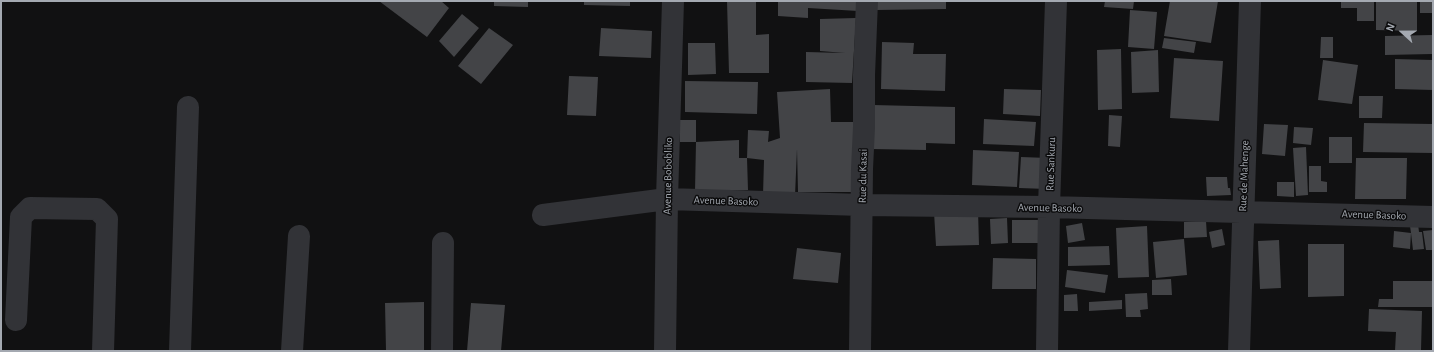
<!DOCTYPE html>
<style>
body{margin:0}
#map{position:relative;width:1434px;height:352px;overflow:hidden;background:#111112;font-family:"Alegreya Sans",sans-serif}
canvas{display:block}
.frame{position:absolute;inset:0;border:2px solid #a4a9b1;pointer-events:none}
.north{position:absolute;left:1382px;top:12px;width:40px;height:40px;-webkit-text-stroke:3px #0c0c0d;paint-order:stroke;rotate:291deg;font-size:11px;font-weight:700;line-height:16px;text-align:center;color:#a4a9b1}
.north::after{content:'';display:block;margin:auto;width:14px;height:18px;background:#a4a9b1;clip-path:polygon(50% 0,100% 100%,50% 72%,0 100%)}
</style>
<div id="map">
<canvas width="1434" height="352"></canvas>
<div class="frame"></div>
<div class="north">N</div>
</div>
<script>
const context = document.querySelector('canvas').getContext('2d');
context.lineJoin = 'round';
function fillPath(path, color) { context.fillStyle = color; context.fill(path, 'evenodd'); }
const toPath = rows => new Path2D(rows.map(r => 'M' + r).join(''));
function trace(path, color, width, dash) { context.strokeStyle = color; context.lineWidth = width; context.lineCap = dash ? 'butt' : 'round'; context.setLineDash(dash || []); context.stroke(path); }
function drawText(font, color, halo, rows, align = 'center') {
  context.font = font + ' "Alegreya Sans",sans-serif'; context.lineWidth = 3; context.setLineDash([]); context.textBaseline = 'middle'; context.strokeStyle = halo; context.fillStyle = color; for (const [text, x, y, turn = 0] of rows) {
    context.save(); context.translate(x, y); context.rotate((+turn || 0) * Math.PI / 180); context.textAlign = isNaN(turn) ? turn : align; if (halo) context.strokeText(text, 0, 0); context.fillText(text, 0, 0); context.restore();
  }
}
fillPath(toPath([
 [379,1,441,1,449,8,427,37],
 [494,1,528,1,528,7,494,6],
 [584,1,630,1,630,6,584,5],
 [727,1,756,1,756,35,769,34,769,73,729,73],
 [778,1,858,1,858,11,808,8,808,18,778,16],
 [877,1,946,1,946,9,877,10],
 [1105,1,1134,1,1133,9,1104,7],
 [1170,1,1218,1,1211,43,1164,36],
 [1341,1,1374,1,1374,21,1357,21,1357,8,1341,8],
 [1376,1,1417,1,1417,31,1376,30],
 [1420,1,1433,1,1433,13,1420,13],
 [1130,10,1157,12,1154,49,1128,47],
 [462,14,479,28,454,57,439,41],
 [856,18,852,83,806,82,806,52,845,53,820,51,820,19],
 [489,28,513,45,481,84,458,66],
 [601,28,652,31,651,58,599,56],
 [1432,35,1432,54,1385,55,1385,36],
 [1321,37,1333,37,1333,58,1320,58],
 [1164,38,1196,42,1194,53,1162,48],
 [882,42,914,43,913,54,946,54,945,91,881,89],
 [688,43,715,43,716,74,688,75],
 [1121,49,1122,109,1098,110,1097,50],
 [1158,50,1159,92,1132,93,1131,52],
 [1174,58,1223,61,1219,121,1170,118],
 [1395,59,1433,60,1433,90,1395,89],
 [1323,60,1358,65,1352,104,1318,100],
 [569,76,598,77,596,116,567,115],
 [685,81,758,82,757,114,685,112],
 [830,89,831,122,855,122,855,192,798,192,797,149,795,196,763,195,764,160,747,158,748,130,769,131,768,142,780,138,777,92],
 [1004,89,1041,90,1040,116,1003,114],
 [1359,96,1383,96,1382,118,1359,118],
 [873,105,955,107,955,144,926,143,926,150,872,149],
 [1109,115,1122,116,1120,147,1108,146],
 [984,119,1036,122,1034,146,983,144],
 [680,120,696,120,696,142,739,140,739,158,747,158,748,190,695,191,696,142,680,142],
 [1364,123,1433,124,1433,153,1363,152],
 [1264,124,1288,125,1285,156,1262,154],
 [1294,127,1313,128,1311,145,1293,143],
 [1329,137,1352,137,1352,163,1329,163],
 [1306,147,1308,195,1296,196,1293,148],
 [973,150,1019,152,1017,187,972,185],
 [1021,157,1048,158,1047,189,1019,188],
 [1356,158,1407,158,1406,199,1355,199],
 [1309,166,1321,166,1321,181,1327,182,1327,192,1309,192],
 [1206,177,1227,177,1228,188,1230,188,1231,195,1207,196],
 [1277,182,1294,182,1294,197,1277,196],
 [978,210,979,245,936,246,934,212],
 [1007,218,1008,243,991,244,990,219],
 [1012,220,1043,220,1043,243,1012,243],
 [1206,221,1207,237,1184,238,1184,222],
 [1082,223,1085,240,1068,243,1066,226],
 [1418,224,1419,232,1422,232,1424,249,1413,250,1411,233,1410,249,1393,247,1394,231,1411,233,1410,226],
 [1147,226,1149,277,1118,278,1116,228],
 [1222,229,1225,245,1212,248,1209,232],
 [1433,230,1433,250,1426,250,1423,231],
 [1184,239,1187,275,1156,278,1153,242],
 [1279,240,1281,288,1260,289,1258,241],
 [1308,244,1344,244,1344,296,1308,297],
 [1109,246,1110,265,1068,266,1068,247],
 [797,248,841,253,838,283,793,279],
 [993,258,1036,259,1036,289,992,289],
 [1067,270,1108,275,1105,293,1065,287],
 [1171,279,1172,295,1152,295,1152,280],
 [1393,281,1433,281,1433,307,1378,307,1379,299,1393,299],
 [1147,293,1148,309,1140,310,1141,317,1126,317,1125,294],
 [1077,294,1078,311,1064,311,1064,295],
 [1122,300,1122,309,1089,311,1089,302],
 [424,302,424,351,386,351,385,303],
 [471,303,505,305,501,351,467,351],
 [1369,309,1422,311,1421,351,1395,351,1396,332,1368,331]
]), '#434447');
trace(toPath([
 [543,215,667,199,862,205,1049,207,1433,217],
 [16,320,21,217,30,208,97,209,107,219,103,351],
 [180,351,188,107],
 [292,351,299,236],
 [442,351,443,243],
 [665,351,667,199,673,1],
 [860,351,862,169,864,127,864,75,867,1],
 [1047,351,1049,207,1056,1],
 [1239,351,1250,1]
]), '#323337', 22);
drawText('11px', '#a4a9b1', '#0c0c0d', [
 ["Rue Sankuru",1051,164,-88],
 ["Avenue Bobobliko",668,176,-89],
 ["Rue du Kasai",863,176,-89],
 ["Rue de Mahenge",1244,176,-88],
 ["Avenue Basoko",726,201,2],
 ["Avenue Basoko",1050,208,1],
 ["Avenue Basoko",1374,215,2]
]);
</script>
